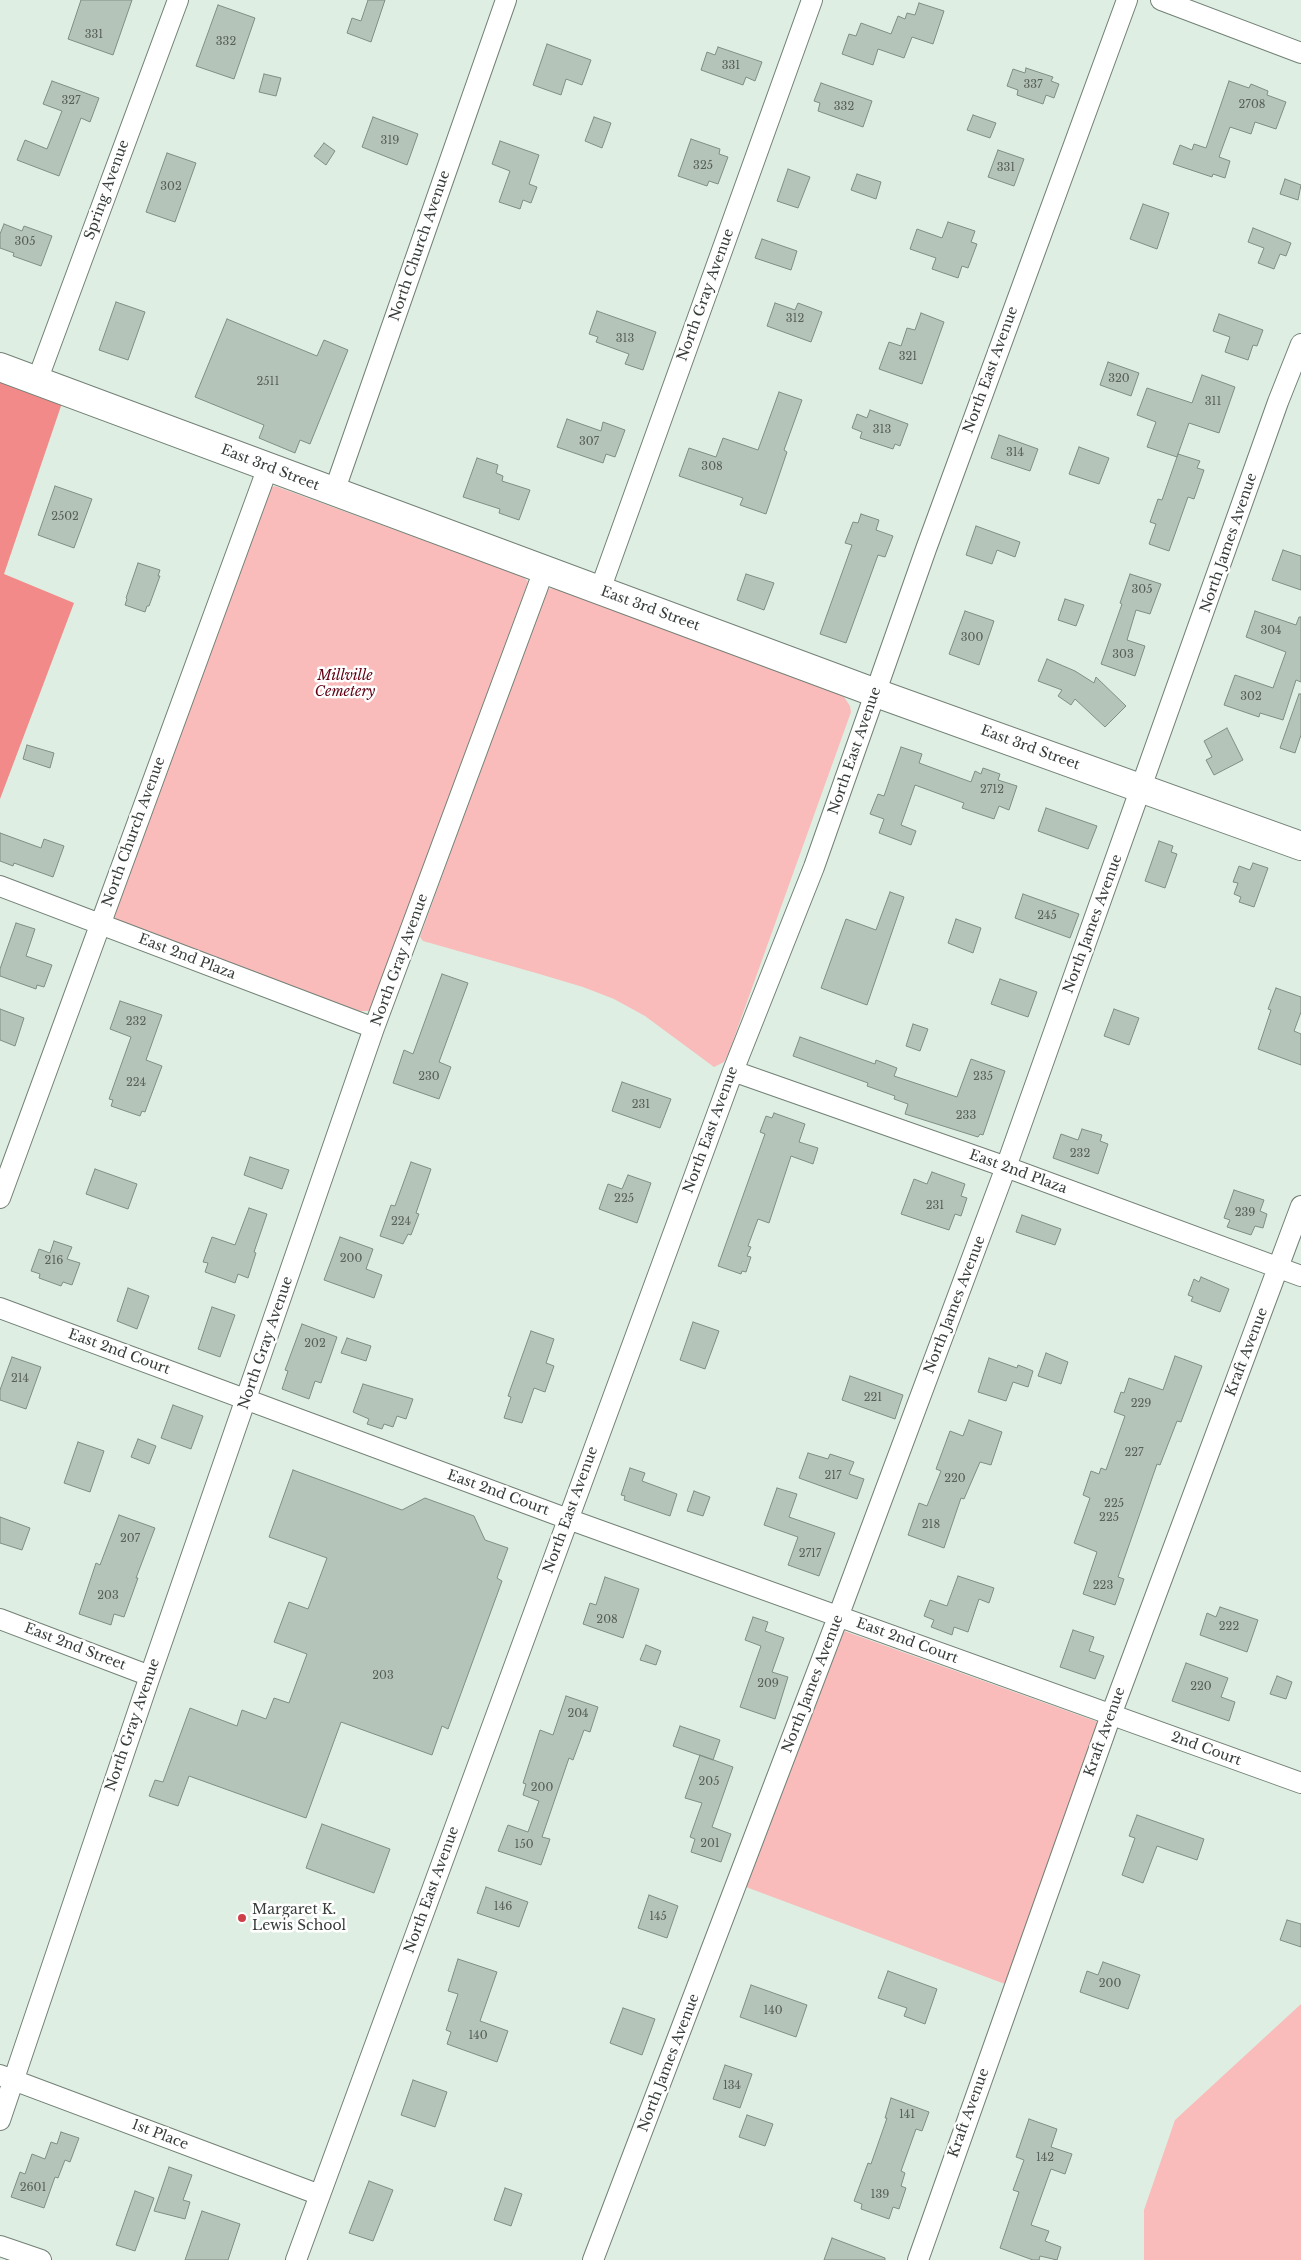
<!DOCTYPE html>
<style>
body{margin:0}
canvas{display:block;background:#deeee2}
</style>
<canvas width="1301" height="2260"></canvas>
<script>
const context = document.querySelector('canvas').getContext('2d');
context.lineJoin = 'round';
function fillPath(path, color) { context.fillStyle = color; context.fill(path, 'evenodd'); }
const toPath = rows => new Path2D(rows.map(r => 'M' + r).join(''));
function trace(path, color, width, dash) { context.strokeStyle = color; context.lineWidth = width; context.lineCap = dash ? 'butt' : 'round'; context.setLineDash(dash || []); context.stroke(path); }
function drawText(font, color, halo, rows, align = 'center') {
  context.font = font + ' "Libre Baskerville",serif'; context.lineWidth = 5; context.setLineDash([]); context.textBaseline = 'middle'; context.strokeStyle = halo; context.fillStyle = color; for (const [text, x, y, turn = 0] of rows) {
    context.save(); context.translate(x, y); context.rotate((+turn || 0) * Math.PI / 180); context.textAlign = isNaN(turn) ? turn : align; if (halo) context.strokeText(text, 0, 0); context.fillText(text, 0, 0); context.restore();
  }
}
fillPath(toPath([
 [275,486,524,577,528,582,371,1009,368,1011,359,1011,119,923,114,917,270,488],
 [554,588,836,692,844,697,850,706,851,712,729,1052,724,1062,714,1067,645,1016,614,999,583,987,536,973,423,941,420,937,543,595,547,589],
 [844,1631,1098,1722,1005,1984,746,1887],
 [1301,2004,1301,2260,1144,2260,1144,2210,1175,2120]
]), '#f9bcba');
fillPath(toPath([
 [0,380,62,403,4,574,74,603,0,799]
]), '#f28a89');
const building = toPath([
 [81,0,132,0,113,55,68,39,81,0],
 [368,0,385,0,371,42,347,33,352,18,361,21,368,0],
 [919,3,944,11,933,44,912,37,904,58,878,49,873,65,842,54,849,34,856,36,861,23,891,34,898,16,905,19,907,13,915,15,919,3],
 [218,5,255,18,234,79,196,66,218,5],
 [547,44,591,60,582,85,566,79,561,95,533,85,547,44],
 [718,47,762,62,755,81,746,77,743,85,701,70,707,52,715,55,718,47],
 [1026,68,1053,77,1051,81,1059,84,1054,98,1046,95,1043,104,1017,95,1018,90,1007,86,1013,69,1025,73,1026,68],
 [264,74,281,78,276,96,259,92,264,74],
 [52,81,99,98,90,122,81,118,59,176,17,160,25,140,47,149,62,111,43,104,52,81],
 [1229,81,1249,88,1251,84,1268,91,1267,95,1286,102,1276,129,1255,122,1251,134,1230,127,1219,157,1230,161,1225,178,1213,174,1212,177,1173,164,1180,145,1192,150,1194,144,1206,148,1229,81],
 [821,83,872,101,863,127,818,111,820,103,814,101,821,83],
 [973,115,996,123,990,138,967,130,973,115],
 [373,117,418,134,407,165,362,147,373,117],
 [594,117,611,123,602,148,585,141,594,117],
 [691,139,720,149,719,154,728,157,718,184,709,181,707,186,678,176,691,139],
 [500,141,539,155,529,184,537,187,531,203,523,200,520,209,499,202,510,171,492,164,500,141],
 [324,143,335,151,326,165,314,156,324,143],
 [998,150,1024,159,1014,186,988,177,998,150],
 [167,153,196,163,175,222,146,212,167,153],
 [788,169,810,177,798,208,777,201,788,169],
 [857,174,881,182,876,199,851,190,857,174],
 [1285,179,1301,185,1298,200,1280,194,1285,179],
 [1143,204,1169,213,1157,249,1130,239,1143,204],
 [948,222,975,231,971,242,977,244,968,268,962,266,958,278,932,269,936,258,910,249,917,229,942,238,948,222],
 [4,224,22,231,24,226,52,236,41,266,13,256,14,253,0,248,0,234,4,224],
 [1253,228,1291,243,1286,256,1280,254,1274,269,1258,263,1264,248,1248,242,1253,228],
 [762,239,797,251,791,270,755,258,762,239],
 [116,302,145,312,128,360,99,350,116,302],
 [775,303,795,310,798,303,822,312,811,342,767,326,775,303],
 [597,311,656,332,643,370,625,364,629,354,596,342,598,337,589,334,597,311],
 [921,313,944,322,922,384,879,369,889,342,901,346,907,328,915,330,921,313],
 [1219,314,1263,330,1257,346,1253,345,1248,360,1225,352,1230,337,1213,331,1219,314],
 [227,319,317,356,324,340,348,350,310,444,300,440,295,453,259,438,264,425,195,397,227,319],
 [1108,362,1139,373,1131,396,1100,385,1108,362],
 [1202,375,1235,387,1219,433,1189,423,1177,457,1147,447,1156,422,1137,415,1147,388,1192,403,1202,375],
 [779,392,802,400,784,450,787,452,766,514,740,505,743,498,679,476,689,448,716,457,723,438,758,450,779,392],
 [870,410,908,424,900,446,895,444,893,449,860,438,862,432,852,428,857,414,867,418,870,410],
 [567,419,601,431,603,422,625,430,615,457,606,454,603,463,557,447,567,419],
 [999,435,1038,449,1030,471,991,458,999,435],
 [1079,447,1109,458,1099,484,1069,474,1079,447],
 [1178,454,1200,461,1197,468,1204,470,1194,499,1188,497,1169,551,1149,544,1156,524,1150,522,1158,499,1162,500,1178,454],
 [477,458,498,465,496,473,503,476,502,481,530,490,519,520,499,513,500,509,463,497,477,458],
 [55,486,92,499,74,548,38,535,55,486],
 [861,514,879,520,876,530,893,536,885,557,878,555,846,643,820,634,852,545,845,543,853,522,858,523,861,514],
 [976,526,1020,542,1015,557,997,550,992,564,966,555,976,526],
 [1283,550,1301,556,1301,590,1272,580,1283,550],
 [138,563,160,570,158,576,160,576,149,606,147,606,145,612,125,605,127,599,126,598,138,563],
 [746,574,774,583,764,610,737,600,746,574],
 [1130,574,1161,584,1150,614,1136,610,1127,640,1145,646,1135,676,1101,664,1122,604,1120,603,1130,574],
 [1065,599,1084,605,1076,626,1058,620,1065,599],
 [965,611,994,621,979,665,949,654,965,611],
 [1255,611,1296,625,1299,617,1301,617,1301,682,1296,680,1283,720,1260,713,1259,717,1224,705,1235,675,1273,688,1286,652,1246,637,1255,611],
 [1047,659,1075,671,1094,683,1096,677,1126,706,1105,727,1075,699,1071,705,1058,696,1062,690,1038,681,1047,659],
 [1299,694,1301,694,1301,735,1295,753,1280,748,1299,694],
 [1227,728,1243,760,1214,775,1206,760,1212,757,1204,741,1227,728],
 [27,745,54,753,50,768,23,759,27,745],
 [901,747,922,754,919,763,971,782,975,771,981,774,983,768,1000,774,998,780,1017,786,1009,810,999,806,994,819,962,808,964,803,915,785,901,825,916,831,911,845,879,833,884,819,870,814,878,794,884,796,901,747],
 [1046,808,1097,826,1088,849,1038,831,1046,808],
 [0,833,41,848,44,839,64,846,53,877,14,863,13,866,0,861,0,833],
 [1159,841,1173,846,1171,852,1177,854,1165,888,1145,881,1159,841],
 [1253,863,1268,868,1254,907,1239,902,1241,897,1234,894,1238,883,1233,882,1239,866,1250,870,1253,863],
 [890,892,904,897,867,1005,821,988,846,919,876,930,890,892],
 [1023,894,1079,914,1070,938,1015,918,1023,894],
 [956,919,981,928,973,953,948,943,956,919],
 [16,923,35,929,26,956,52,965,44,987,37,985,36,989,0,976,0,969,16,923],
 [442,974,468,983,439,1062,451,1067,439,1099,393,1083,404,1050,413,1054,442,974],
 [1000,979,1037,992,1028,1017,991,1004,1000,979],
 [1276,988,1301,997,1301,1012,1294,1031,1301,1034,1301,1065,1258,1049,1271,1010,1268,1009,1276,988],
 [120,1001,162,1015,146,1060,162,1066,145,1112,142,1111,140,1116,111,1106,113,1100,109,1099,131,1037,110,1029,120,1001],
 [0,1009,24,1018,15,1046,0,1040,0,1009],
 [1114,1009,1139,1018,1129,1045,1104,1036,1114,1009],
 [913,1024,928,1029,920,1051,906,1046,913,1024],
 [800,1037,875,1064,876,1060,897,1068,894,1076,957,1097,971,1059,1005,1071,983,1135,980,1134,978,1137,905,1114,908,1104,894,1099,895,1096,867,1086,868,1083,793,1056,800,1037],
 [622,1082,671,1099,660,1128,612,1111,622,1082],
 [774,1113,805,1124,799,1142,818,1148,813,1164,791,1156,769,1223,758,1219,748,1246,751,1247,747,1256,751,1257,746,1272,742,1271,741,1274,718,1266,765,1134,760,1132,766,1116,772,1118,774,1113],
 [1082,1129,1102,1135,1100,1141,1108,1144,1098,1174,1053,1158,1061,1134,1078,1140,1082,1129],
 [250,1157,289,1170,282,1189,244,1175,250,1157],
 [411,1162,431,1169,416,1213,419,1214,411,1235,408,1234,403,1244,380,1236,391,1205,395,1206,411,1162],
 [95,1169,137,1184,128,1209,86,1194,95,1169],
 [932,1172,965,1184,961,1196,967,1198,961,1216,955,1214,949,1230,901,1214,914,1179,927,1184,932,1172],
 [628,1175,651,1183,637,1223,599,1209,608,1184,622,1189,628,1175],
 [1234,1190,1264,1200,1260,1211,1267,1214,1263,1228,1255,1226,1251,1235,1227,1227,1230,1220,1224,1218,1234,1190],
 [249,1208,267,1214,254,1252,256,1253,248,1278,238,1274,235,1283,205,1272,208,1263,203,1262,212,1237,235,1245,249,1208],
 [1022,1215,1061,1229,1055,1245,1016,1232,1022,1215],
 [340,1237,373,1249,366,1269,382,1275,374,1298,324,1280,340,1237],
 [54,1241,72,1247,67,1259,80,1263,72,1285,63,1282,61,1286,39,1278,40,1274,31,1271,39,1249,50,1253,54,1241],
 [1201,1277,1229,1289,1220,1312,1191,1301,1193,1297,1188,1295,1194,1279,1199,1282,1201,1277],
 [128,1288,149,1296,137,1329,117,1321,128,1288],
 [212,1307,235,1315,220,1357,198,1349,212,1307],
 [693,1322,719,1331,705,1369,680,1360,693,1322],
 [302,1324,337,1337,321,1383,315,1381,309,1399,282,1389,288,1371,285,1370,302,1324],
 [531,1331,554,1339,546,1363,554,1366,545,1392,534,1388,522,1423,504,1418,511,1397,508,1396,531,1331],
 [347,1338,371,1346,366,1361,341,1353,347,1338],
 [1046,1353,1068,1362,1061,1384,1038,1376,1046,1353],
 [1175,1356,1202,1366,1181,1422,1177,1421,1160,1465,1157,1464,1118,1577,1124,1579,1115,1605,1083,1594,1097,1552,1074,1543,1090,1498,1083,1495,1091,1471,1099,1474,1101,1468,1106,1470,1125,1416,1114,1412,1121,1392,1124,1393,1129,1378,1163,1390,1175,1356],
 [12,1357,41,1367,26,1409,0,1400,0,1390,12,1357],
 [989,1358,1017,1368,1018,1365,1033,1371,1028,1387,1013,1382,1006,1401,978,1392,989,1358],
 [850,1376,903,1395,895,1419,842,1400,850,1376],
 [363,1384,413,1399,406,1419,397,1416,393,1427,384,1424,382,1429,367,1424,369,1419,353,1412,363,1384],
 [173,1405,203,1416,191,1449,161,1438,173,1405],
 [969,1420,1002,1432,991,1465,980,1462,964,1499,961,1498,944,1548,908,1535,919,1503,927,1506,941,1471,936,1469,950,1431,963,1436,969,1420],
 [138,1439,156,1446,149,1464,131,1457,138,1439],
 [78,1442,104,1451,90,1492,64,1483,78,1442],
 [808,1453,828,1459,830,1454,854,1462,849,1474,864,1479,857,1499,799,1478,808,1453],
 [630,1468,645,1473,642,1481,677,1494,670,1516,624,1500,625,1496,621,1495,630,1468],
 [293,1470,402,1510,425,1498,474,1516,485,1540,508,1548,497,1578,502,1581,448,1729,442,1726,432,1755,341,1722,306,1818,189,1776,178,1806,149,1796,155,1780,163,1782,190,1708,237,1726,242,1710,266,1719,274,1698,289,1703,307,1654,274,1642,289,1602,308,1609,327,1558,269,1537,293,1470],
 [777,1488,797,1494,789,1517,835,1533,819,1576,788,1565,798,1537,764,1525,777,1488],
 [694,1491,710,1497,703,1516,687,1511,694,1491],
 [119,1515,155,1528,136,1578,138,1578,124,1617,114,1614,111,1625,79,1614,96,1563,100,1565,119,1515],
 [0,1517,30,1528,22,1550,0,1543,0,1517],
 [958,1576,994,1588,989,1603,979,1599,968,1632,954,1627,952,1635,931,1627,934,1620,924,1616,930,1600,947,1606,958,1576],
 [605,1577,639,1589,623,1638,583,1624,590,1603,596,1605,605,1577],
 [1220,1607,1258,1620,1247,1652,1200,1635,1207,1613,1216,1617,1220,1607],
 [753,1617,768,1622,765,1631,784,1638,772,1672,788,1677,775,1719,740,1707,761,1646,745,1640,753,1617],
 [1073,1630,1094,1637,1089,1651,1104,1656,1095,1679,1060,1667,1073,1630],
 [646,1645,661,1651,656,1665,640,1660,646,1645],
 [1186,1663,1228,1678,1221,1697,1235,1702,1229,1721,1172,1701,1186,1663],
 [1277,1676,1292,1682,1286,1699,1270,1694,1277,1676],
 [566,1696,598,1707,590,1732,584,1730,573,1760,569,1758,542,1837,550,1839,541,1865,498,1851,508,1825,528,1832,539,1801,523,1795,526,1784,523,1783,540,1730,553,1735,566,1696],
 [680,1726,720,1740,713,1760,673,1746,680,1726],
 [700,1755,733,1767,712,1827,731,1834,721,1862,691,1852,695,1839,690,1837,702,1803,685,1798,700,1755],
 [1137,1815,1204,1839,1197,1860,1157,1846,1143,1883,1122,1875,1135,1838,1129,1836,1137,1815],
 [322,1824,390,1849,374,1893,306,1868,322,1824],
 [486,1887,528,1902,519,1927,477,1913,486,1887],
 [649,1895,678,1906,667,1938,638,1928,649,1895],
 [1287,1920,1301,1924,1301,1947,1280,1940,1287,1920],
 [458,1959,497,1972,480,2021,508,2031,497,2062,447,2044,451,2032,446,2030,458,1994,448,1991,458,1959],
 [1103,1962,1140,1975,1128,2009,1080,1992,1087,1971,1098,1975,1103,1962],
 [888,1971,937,1989,925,2024,904,2016,907,2008,878,1998,888,1971],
 [751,1985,807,2005,796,2037,740,2017,751,1985],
 [623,2008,655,2019,642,2055,610,2043,623,2008],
 [725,2065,752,2074,740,2108,713,2099,725,2065],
 [413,2080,447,2092,435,2127,401,2115,413,2080],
 [891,2098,929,2112,922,2131,916,2129,901,2171,905,2173,901,2186,906,2188,899,2209,893,2207,889,2219,861,2209,862,2204,854,2201,868,2163,871,2164,887,2118,885,2118,891,2098],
 [747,2115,773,2124,765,2146,739,2137,747,2115],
 [1029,2119,1057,2129,1051,2147,1072,2154,1065,2174,1051,2169,1031,2225,1049,2231,1045,2241,1061,2247,1057,2260,1040,2256,1039,2260,1033,2260,1000,2248,1019,2192,1013,2190,1024,2160,1016,2157,1029,2119],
 [61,2132,79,2138,70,2162,65,2160,58,2178,55,2177,44,2208,11,2197,20,2172,25,2174,32,2154,45,2159,51,2142,57,2144,61,2132],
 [169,2167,192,2175,183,2200,190,2202,185,2219,154,2211,169,2167],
 [369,2181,393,2190,373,2241,349,2233,369,2181],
 [505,2188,522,2194,511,2226,494,2220,505,2188],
 [135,2191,154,2198,135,2251,116,2245,135,2191],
 [202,2211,240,2224,228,2260,185,2260,202,2211],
 [832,2238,885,2258,885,2260,824,2260,832,2238]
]);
fillPath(building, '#b5c4b9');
trace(building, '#808f84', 1);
const street = toPath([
 [1161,0,1301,53],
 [37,381,178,0],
 [334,492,506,0],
 [600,590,812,0],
 [0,886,374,1028],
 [733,1071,1006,1167,1301,1276],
 [0,1198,268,467],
 [0,1308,568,1519,1301,1783],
 [0,1619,150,1676],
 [0,2075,320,2195],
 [0,2120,150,1676,374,1028,544,570],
 [0,2246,41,2260],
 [296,2260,733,1071,814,867,926,549,1127,0],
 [593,2260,838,1617,1006,1167,1278,402,1301,344],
 [918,2260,1111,1715,1301,1206]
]);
const secondary = toPath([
 [0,367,876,693,1301,846]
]);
trace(street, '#728176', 22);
trace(secondary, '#728176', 30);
trace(street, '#fff', 20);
trace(secondary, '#fff', 28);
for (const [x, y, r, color] of [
 [242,1918,5,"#cf3f49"]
]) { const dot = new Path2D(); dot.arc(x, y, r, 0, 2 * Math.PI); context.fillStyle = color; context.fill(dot); trace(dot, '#fff', 2); }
drawText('11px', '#565f59', null, [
 ["331",94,35],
 ["332",226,42],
 ["331",731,66],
 ["337",1033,85],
 ["327",71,101],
 ["2708",1252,105],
 ["332",844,107],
 ["319",390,141],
 ["325",703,166],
 ["331",1006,168],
 ["302",171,187],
 ["305",25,242],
 ["312",795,319],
 ["313",625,339],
 ["321",908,357],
 ["320",1119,379],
 ["2511",268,382],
 ["311",1213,402],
 ["313",882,430],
 ["307",589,442],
 ["314",1015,453],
 ["308",712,467],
 ["2502",65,517],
 ["305",1142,590],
 ["304",1271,631],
 ["300",972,638],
 ["303",1123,655],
 ["302",1251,697],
 ["2712",992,790],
 ["245",1047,916],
 ["232",136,1022],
 ["230",429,1077],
 ["235",983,1077],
 ["224",136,1083],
 ["231",641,1105],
 ["233",966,1116],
 ["232",1080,1154],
 ["225",624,1199],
 ["231",935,1206],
 ["239",1245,1213],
 ["224",401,1222],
 ["200",351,1259],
 ["216",54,1261],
 ["202",315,1344],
 ["214",20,1379],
 ["221",873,1398],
 ["229",1141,1404],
 ["227",1134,1453],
 ["217",833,1476],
 ["220",955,1479],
 ["225",1114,1504],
 ["225",1109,1518],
 ["218",931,1525],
 ["207",130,1539],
 ["2717",810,1554],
 ["223",1103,1586],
 ["203",108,1596],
 ["208",607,1620],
 ["222",1229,1627],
 ["203",383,1676],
 ["209",768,1684],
 ["220",1201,1687],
 ["204",578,1714],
 ["205",709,1782],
 ["200",542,1788],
 ["201",710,1844],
 ["150",524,1845],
 ["146",503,1907],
 ["145",658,1917],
 ["200",1110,1984],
 ["140",773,2011],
 ["140",478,2036],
 ["134",732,2086],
 ["141",907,2115],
 ["142",1045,2158],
 ["2601",33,2188],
 ["139",880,2195]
]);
drawText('14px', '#373d39', '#fff', [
 ["Spring Avenue",107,190,-70],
 ["North Church Avenue",420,246,-71],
 ["North Gray Avenue",706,295,-70],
 ["North East Avenue",991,370,-70],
 ["East 3rd Street",270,468,21],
 ["North James Avenue",1229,543,-71],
 ["East 3rd Street",650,609,20],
 ["East 3rd Street",1030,748,20],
 ["North East Avenue",855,751,-71],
 ["North Church Avenue",134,832,-70],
 ["North James Avenue",1093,924,-70],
 ["East 2nd Plaza",187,957,21],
 ["North Gray Avenue",400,960,-70],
 ["North East Avenue",711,1130,-70],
 ["East 2nd Plaza",1018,1172,20],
 ["North James Avenue",955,1305,-69],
 ["North Gray Avenue",266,1343,-71],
 ["East 2nd Court",119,1352,20],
 ["Kraft Avenue",1247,1352,-69],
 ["East 2nd Court",498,1493,20],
 ["North East Avenue",571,1510,-70],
 ["East 2nd Court",907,1641,20],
 ["East 2nd Street",75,1647,21],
 ["North James Avenue",813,1684,-69],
 ["North Gray Avenue",133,1725,-71],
 ["Kraft Avenue",1105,1732,-70],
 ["2nd Court",1206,1749,20],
 ["North East Avenue",432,1890,-70],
 ["North James Avenue",669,2063,-69],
 ["Kraft Avenue",969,2113,-70],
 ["1st Place",160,2135,21]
]);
drawText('italic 14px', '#610012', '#fff', [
 ["Millville",345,676],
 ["Cemetery",345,692]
]);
drawText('14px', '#373d39', '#fff', [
 ["Margaret K.",252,1910],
 ["Lewis School",252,1926]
], 'left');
</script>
